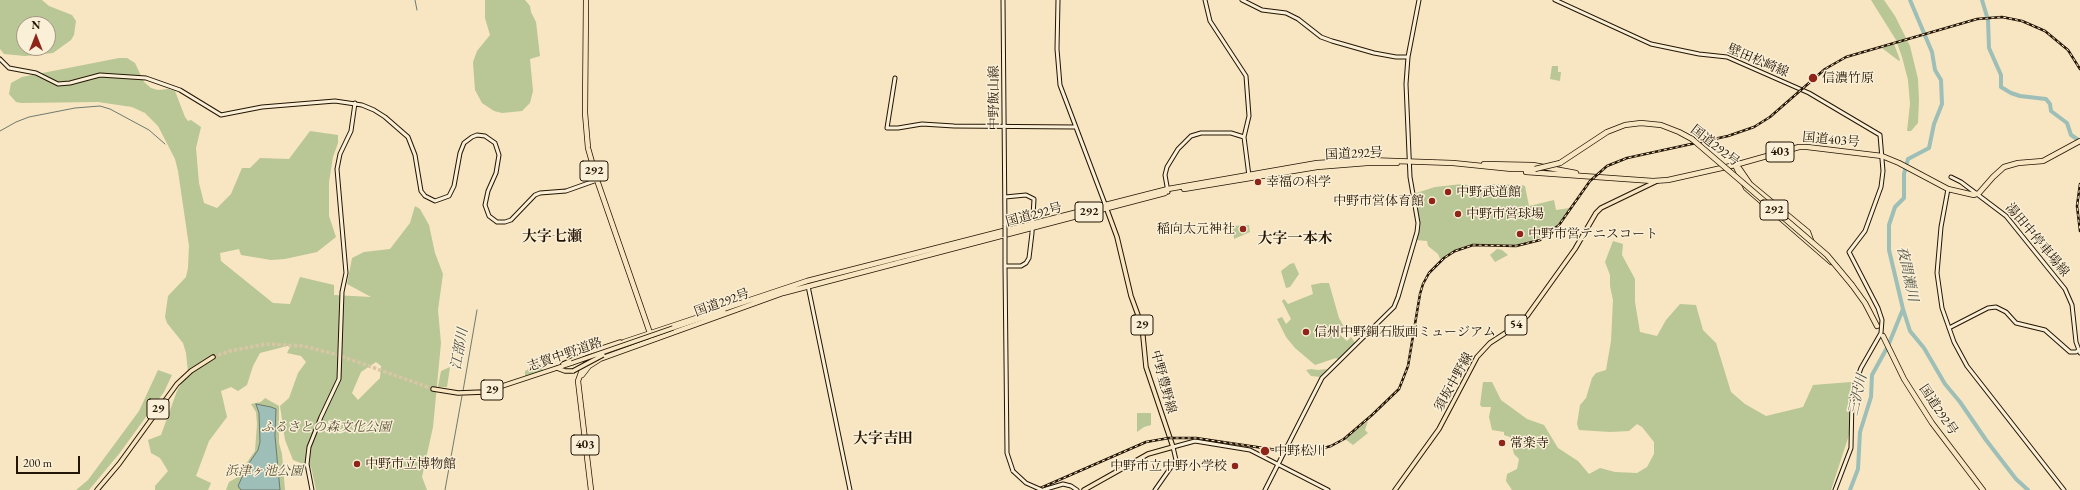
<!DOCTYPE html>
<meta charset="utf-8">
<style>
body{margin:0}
#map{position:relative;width:2080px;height:490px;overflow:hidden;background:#f7e6c1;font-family:"EB Garamond",serif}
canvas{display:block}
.north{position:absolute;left:16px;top:16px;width:40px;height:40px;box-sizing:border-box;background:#faefd7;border:1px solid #a49782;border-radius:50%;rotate:0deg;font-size:11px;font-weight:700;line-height:16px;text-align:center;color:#241403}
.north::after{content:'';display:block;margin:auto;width:14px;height:18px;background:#8f2418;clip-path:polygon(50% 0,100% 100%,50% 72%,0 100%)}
.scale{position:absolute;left:16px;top:456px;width:64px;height:18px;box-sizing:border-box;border:2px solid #241403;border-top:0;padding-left:5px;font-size:12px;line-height:14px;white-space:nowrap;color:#241403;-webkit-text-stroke:3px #faefd7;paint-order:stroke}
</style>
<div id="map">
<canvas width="2080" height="490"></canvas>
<div class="north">N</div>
<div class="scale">200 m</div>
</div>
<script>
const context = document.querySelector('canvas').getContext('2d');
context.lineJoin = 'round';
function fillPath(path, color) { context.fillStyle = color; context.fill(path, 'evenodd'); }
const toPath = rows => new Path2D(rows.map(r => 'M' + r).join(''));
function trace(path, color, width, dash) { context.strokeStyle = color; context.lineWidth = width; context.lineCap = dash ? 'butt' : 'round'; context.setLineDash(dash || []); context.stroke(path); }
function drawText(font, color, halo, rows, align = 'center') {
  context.font = font + ' "EB Garamond","Noto Serif JP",serif'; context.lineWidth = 3; context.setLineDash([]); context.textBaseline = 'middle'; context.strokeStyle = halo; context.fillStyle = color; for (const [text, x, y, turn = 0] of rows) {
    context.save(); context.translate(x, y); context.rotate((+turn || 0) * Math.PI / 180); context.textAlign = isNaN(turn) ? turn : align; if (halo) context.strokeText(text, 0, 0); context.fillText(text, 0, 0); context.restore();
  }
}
fillPath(toPath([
 [0,0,42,0,49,6,72,15,76,21,74,35,71,40,53,53,25,56,4,54,0,49],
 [24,24,48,24,48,48,24,48],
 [485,0,525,0,530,6,531,12,536,22,540,56,530,59,533,91,530,103,522,111,502,113,494,111,482,103,475,90,473,62,477,51,490,35,485,18],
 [1871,0,1884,0,1895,16,1910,46,1918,79,1919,100,1918,123,1911,131,1907,131,1910,104,1908,80,1902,57,1896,40],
 [1894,44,1900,60,1899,61,1882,48],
 [119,58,127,58,135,63,144,82,151,88,158,90,168,89,175,91,185,117,188,121,191,120,201,127,196,148,199,183,204,203,217,208,231,194,242,168,250,168,260,158,289,159,310,131,338,135,338,143,333,157,329,182,329,216,336,237,317,252,285,259,271,260,241,255,239,249,220,253,221,261,273,303,290,304,300,277,334,285,334,295,371,297,347,284,352,258,364,252,390,249,410,223,415,206,420,209,429,225,435,253,443,274,438,310,441,343,433,427,422,477,427,490,316,490,311,467,293,460,285,440,280,406,289,398,298,373,306,362,301,356,287,353,291,345,260,353,253,366,247,385,238,391,231,387,221,391,227,417,209,441,196,476,211,483,208,490,155,490,155,486,168,471,160,458,151,453,148,440,161,435,177,391,188,372,186,353,183,343,167,323,165,317,168,296,186,277,188,268,189,246,178,171,175,159,158,126,145,113,132,107,98,102,21,103,16,102,9,94,11,83,22,77],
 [376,362,381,366,380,378,358,400,352,393,361,372],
 [1552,66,1558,66,1558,72,1561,72,1560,81,1550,79],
 [1462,184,1472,186,1495,184,1521,185,1525,186,1529,206,1554,200,1556,210,1570,208,1553,230,1535,240,1516,245,1472,244,1460,248,1440,259,1438,254,1428,246,1427,241,1415,240,1418,223,1413,194,1435,187],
 [1249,225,1250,232,1234,239,1233,226],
 [1613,241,1623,244,1622,255,1635,279,1635,302,1640,332,1657,336,1666,320,1680,304,1696,305,1703,330,1716,343,1731,392,1745,404,1766,416,1803,407,1813,385,1851,382,1849,435,1831,490,1512,490,1506,481,1507,474,1517,469,1519,459,1514,454,1510,437,1504,435,1504,432,1492,430,1489,417,1491,407,1482,407,1480,405,1483,382,1492,382,1501,400,1527,419,1544,425,1558,448,1578,461,1589,474,1600,468,1615,472,1637,473,1647,467,1654,454,1654,442,1642,427,1637,424,1629,431,1610,432,1579,430,1577,424,1580,405,1586,398,1592,378,1596,373,1606,370,1611,341,1613,300,1610,286,1610,275,1605,262],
 [1497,249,1502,250,1508,255,1495,262,1490,255],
 [1294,263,1299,274,1290,287,1286,288,1281,271,1290,264],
 [1321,283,1329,283,1339,318,1344,327,1330,333,1332,337,1339,334,1347,341,1351,337,1356,344,1339,360,1336,358,1315,365,1295,348,1286,337,1277,319,1282,317,1286,324,1291,319,1282,301,1284,299,1288,304,1313,294,1311,285],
 [538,364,542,364,543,371,525,378,525,371],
 [450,367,447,387,438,387,441,371],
 [1311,369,1318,370,1327,369,1320,377,1311,376,1306,370],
 [158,370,172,375,164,392,119,454,89,490,76,490,88,480,139,411],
 [265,398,279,406,279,443,282,454,285,490,226,490,229,482,236,478,255,451,257,424,256,412,251,404,261,402],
 [1137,413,1151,413,1151,425,1144,427,1137,432],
 [1368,421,1365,430,1368,433,1353,445,1345,439]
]), '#b9c696');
const water = toPath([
 [256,404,271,407,276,409,275,436,280,490,241,490,238,486,247,466,258,450,260,442,259,413,256,404]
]);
fillPath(water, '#9ebeb8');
trace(water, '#6d7a70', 1);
trace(toPath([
 [415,0,417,10],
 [0,131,16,122,29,117,75,108,100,106,110,109,149,130,165,144],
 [463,391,477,310],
 [445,490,462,396]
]), '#6d7a70', 1);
trace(toPath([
 [1910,0,1932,52,1935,70,1941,80,1942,104,1934,124,1929,148,1908,159,1904,174,1904,198,1895,207,1889,225,1889,250,1903,309,1910,331,1924,348,1945,384,1960,402,1986,440,2016,479,2028,490],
 [1982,0,1988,20,1989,48,2001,75,2001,87,2011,93,2020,96,2046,99,2050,104,2051,111,2067,123,2071,135,2080,141],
 [1850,490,1858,469,1860,432,1871,397,1872,375,1888,346,1903,309]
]), '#9ebeb8', 4);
trace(toPath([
 [213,357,230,351,266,344,303,346,338,355,433,389]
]), '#d7c6a4', 3.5, [3.5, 2]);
const secondary = toPath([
 [1003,0,1005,225],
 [1058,0,1057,49,1060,85,1105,204],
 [1205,0,1210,21,1246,76,1249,116,1244,137,1249,176],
 [1242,0,1262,10,1286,13,1298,19,1321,37,1332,41,1374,53,1396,57,1408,57],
 [1555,0,1651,44,1699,54,1727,57,1809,93,1880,135,1883,171,1881,187,1865,231,1849,252,1878,308,1882,320,1881,333,1861,368,1855,384,1852,398,1851,448,1835,490],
 [0,59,9,68,36,73,58,84,70,83,100,75,146,78,180,90,221,115,262,107,335,101,362,105,374,110,385,117,408,137,415,155,421,191,425,196,435,201,449,196,454,186,460,153,464,143,472,137,477,135,485,136,495,143,499,155,496,173,488,191,485,205,489,216,497,222,505,222,511,220,535,195,540,193,566,191,597,180],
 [895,78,887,128,898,128,922,124,954,126,1075,127],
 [1951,177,1961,182,2006,216,2065,289,2072,305,2076,342,2080,353],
 [1948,189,1941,227,1937,273,1942,308,1954,342,1967,366,2064,490],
 [1168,192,1165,175,1167,167,1178,149,1191,136,1201,133,1231,133,1244,137],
 [1005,197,1026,195,1034,199,1032,233,1029,258,1026,263,1021,266,1005,266,1005,237],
 [1005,266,1007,453,1013,471],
 [808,286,850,490],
 [1949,328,1988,308,1996,307,2006,312,2016,323,2045,330,2070,352,2076,352,2079,350],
 [312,490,307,464,309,447,321,417,339,379,342,292,346,273,337,169,340,154,351,131,355,103],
 [1043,490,1063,484,1071,486,1077,490],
 [1155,490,1176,460,1173,447,1195,441,1250,450,1328,490],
 [1265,490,1322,378,1394,307,1398,297,1417,232,1418,223,1410,177,1406,84,1408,57,1419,0]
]);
const primary = toPath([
 [705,318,724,312],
 [673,328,706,317],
 [563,364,587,353,620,342],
 [557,368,565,371,573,371],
 [433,389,458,393,484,392,572,363],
 [97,490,119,464,177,384,191,371,213,357],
 [1084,490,1148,454,1173,447,1146,367,1142,326,1131,296,1117,237,1106,207],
 [1395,490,1439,429,1477,357,1490,343,1510,330,1527,316,1575,249,1596,213,1601,208,1657,181]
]);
const highway = toPath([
 [586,0,585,113,588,148,597,180,651,336],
 [1560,163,1607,132,1625,125,1641,123,1661,125,1679,132,1692,139],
 [1484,164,1533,165,1576,173],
 [1735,165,1746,188,1831,262],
 [1739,168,1750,184,1808,232,1812,243],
 [1526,172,1653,181,1668,180,1735,165,1799,147,1807,147,1882,156,1899,163,1948,189,1974,195,1979,193,1993,177,2004,167,2018,163,2043,161,2080,141],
 [1184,189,1317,167,1367,163,1397,163],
 [1852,285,1865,303,1877,326],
 [1883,336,1904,379,1932,423,1983,490],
 [582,375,589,366,600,359,783,293,1165,193],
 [591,490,578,381,583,367,592,356,624,342,807,281,1168,189,1317,163,1367,160,1453,163,1512,169,1535,169]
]);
trace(secondary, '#241403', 5);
trace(primary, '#241403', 5.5);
trace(highway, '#241403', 6);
trace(secondary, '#faefd7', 3);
trace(primary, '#f7e6c1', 3.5);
trace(highway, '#f7e6c1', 4.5);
const rail = toPath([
 [2080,184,2077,206,2080,231],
 [1036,490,1146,442,1169,438,1196,438,1297,453,1309,452,1331,446,1344,439,1372,415,1399,389,1408,366,1420,294,1423,284,1429,273,1444,258,1455,251,1473,245,1516,246,1540,240,1559,225,1590,181,1607,166,1627,158,1728,136,1754,127,1770,117,1825,69,1846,57,1977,19,2002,17,2022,21,2045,31,2068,50,2080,69]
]);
trace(rail, '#241403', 2.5);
trace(rail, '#faefd7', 1, [3]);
const secondaryBridge = toPath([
 [1005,225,1005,237],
 [1013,471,1026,483,1042,490]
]);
const primaryBridge = toPath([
 [572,363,673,328],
 [573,371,603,355]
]);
const highwayBridge = toPath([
 [1692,139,1827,255,1852,285],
 [1535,169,1560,163]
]);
trace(secondaryBridge, '#241403', 5, []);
trace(primaryBridge, '#241403', 5.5, []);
trace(highwayBridge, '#241403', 6, []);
trace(secondaryBridge, '#faefd7', 3);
trace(primaryBridge, '#f7e6c1', 3.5);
trace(highwayBridge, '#f7e6c1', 4.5);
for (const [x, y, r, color] of [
 [1813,78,5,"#8f2418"],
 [1258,182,4,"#8f2418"],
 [1448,192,4,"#8f2418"],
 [1432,201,4,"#8f2418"],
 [1458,214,4,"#8f2418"],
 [1243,229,4,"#8f2418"],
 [1520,234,4,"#8f2418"],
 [1306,332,4,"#8f2418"],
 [1502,443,4,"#8f2418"],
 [1265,451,5,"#8f2418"],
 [357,464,4,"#8f2418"],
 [1235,466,4,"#8f2418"]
]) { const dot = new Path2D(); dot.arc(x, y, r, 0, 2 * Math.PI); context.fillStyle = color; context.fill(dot); trace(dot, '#faefd7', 1.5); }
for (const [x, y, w] of [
 [1780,152,28],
 [594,171,28],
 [1774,210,28],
 [1089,212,28],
 [1142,325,22],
 [1516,325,22],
 [492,390,22],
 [158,409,22],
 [585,445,28]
]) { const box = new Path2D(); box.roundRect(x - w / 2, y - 10, w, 20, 3); context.fillStyle = '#faefd7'; context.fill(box); trace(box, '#241403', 1); }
drawText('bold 12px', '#241403', null, [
 ["403",1780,152],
 ["292",594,171],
 ["292",1774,210],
 ["292",1089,212],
 ["29",1142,325],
 ["54",1516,325],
 ["29",492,390],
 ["29",158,409],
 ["403",585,445]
]);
drawText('13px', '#241403', '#faefd7', [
 ["壁田松崎線",1758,61,23],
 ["中野飯山線",994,98,-90],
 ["国道403号",1831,140,5],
 ["国道292号",1715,146,38],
 ["国道292号",1354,154,-3],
 ["国道292号",1034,215,-15],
 ["湯田中停車場線",2037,240,50],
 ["国道292号",722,303,-20],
 ["志賀中野道路",565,355,-19],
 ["中野豊野線",1163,382,75],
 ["須坂中野線",1454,382,-61],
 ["国道292号",1938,410,56]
]);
drawText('13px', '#241403', '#faefd7', [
 ["信濃竹原",1822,78],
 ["幸福の科学",1266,182],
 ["中野武道館",1456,192],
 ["中野市営体育館",1424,201,"right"],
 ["中野市営球場",1466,214],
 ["稲向太元神社",1235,229,"right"],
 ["中野市営テニスコート",1528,234],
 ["信州中野銅石版画ミュージアム",1314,332],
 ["常楽寺",1510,443],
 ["中野松川",1274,451],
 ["中野市立博物館",365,464],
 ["中野市立中野小学校",1227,466,"right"]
], 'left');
drawText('italic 13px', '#585236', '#faefd7', [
 ["ふるさとの森文化公園",326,427],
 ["浜津ヶ池公園",264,471]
]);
drawText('italic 14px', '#4f5042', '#faefd7', [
 ["夜間瀬川",1907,274,78],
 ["江部川",460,349,-80],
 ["三沢川",1858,395,-77]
]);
drawText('bold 15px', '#241403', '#faefd7', [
 ["大字七瀬",552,237],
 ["大字一本木",1295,239],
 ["大字吉田",883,439]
]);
</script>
